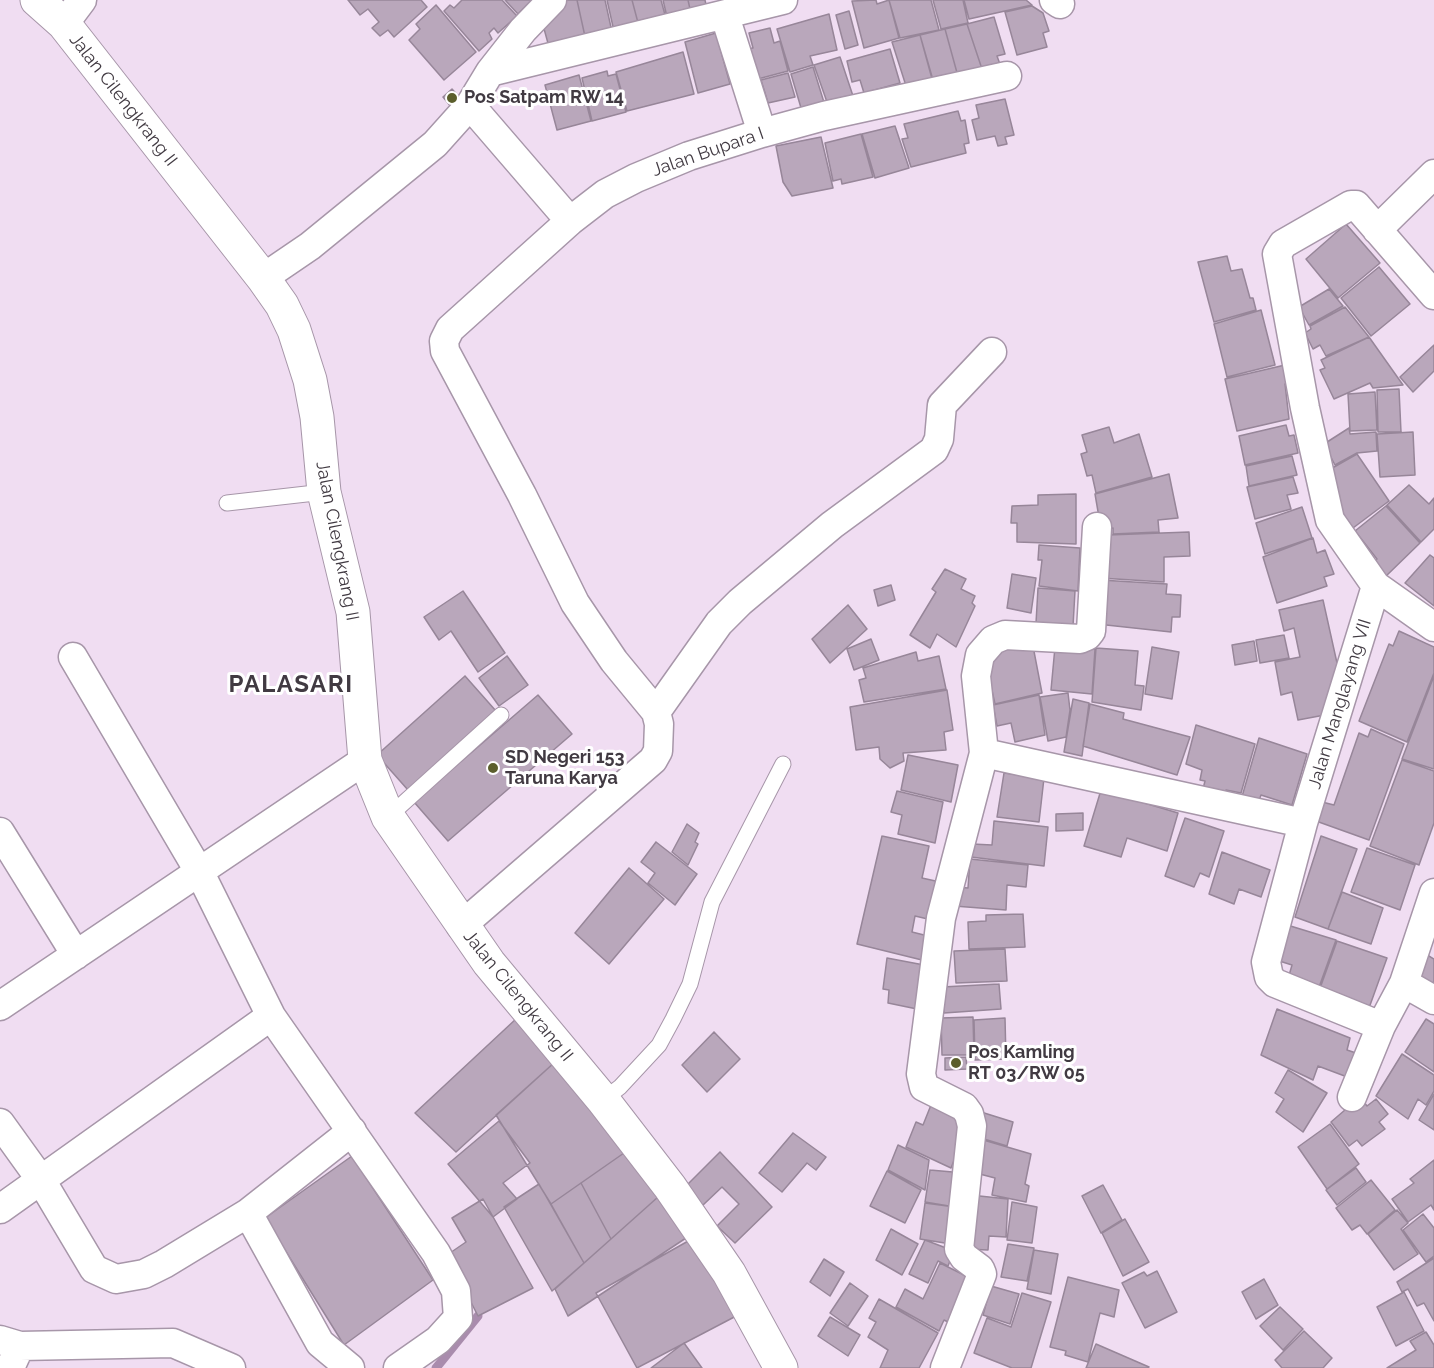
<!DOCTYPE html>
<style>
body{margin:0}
canvas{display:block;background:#f0ddf2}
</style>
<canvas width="1434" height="1368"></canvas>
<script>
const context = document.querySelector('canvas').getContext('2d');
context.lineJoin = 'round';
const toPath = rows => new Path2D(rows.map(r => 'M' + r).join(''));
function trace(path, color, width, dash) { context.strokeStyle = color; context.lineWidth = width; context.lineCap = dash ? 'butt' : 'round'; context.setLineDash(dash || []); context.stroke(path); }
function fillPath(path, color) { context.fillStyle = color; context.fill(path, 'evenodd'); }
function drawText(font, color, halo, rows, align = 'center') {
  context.font = font + ' Raleway,sans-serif'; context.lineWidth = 6; context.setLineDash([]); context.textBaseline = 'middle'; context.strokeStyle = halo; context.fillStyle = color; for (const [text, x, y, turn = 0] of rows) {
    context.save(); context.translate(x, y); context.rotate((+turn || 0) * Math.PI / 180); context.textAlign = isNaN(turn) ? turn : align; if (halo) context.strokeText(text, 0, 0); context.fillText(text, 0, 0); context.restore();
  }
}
trace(toPath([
 [436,1368,478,1316]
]), '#a98cad', 9);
const building = toPath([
 [348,0,421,0,427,7,394,37,388,30,380,36,372,28,379,22,368,9,360,15,348,0],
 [462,0,502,0,517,16,498,33,494,28,489,33,492,39,479,51,444,11,450,5,454,8,462,0],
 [505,0,531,0,531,1,518,14,505,0],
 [562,0,577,0,586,41,549,47,543,25,562,0],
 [577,0,605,0,614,41,586,41,577,0],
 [607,0,632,0,641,34,616,40,607,0],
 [632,0,661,0,668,26,641,34,632,0],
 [663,0,688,0,692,18,668,21,663,0],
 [688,0,705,0,708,14,692,18,688,0],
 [876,0,877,4,889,0,899,38,864,48,852,1,876,0],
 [889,0,931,0,939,30,900,38,889,0],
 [933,0,963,0,968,23,941,29,933,0],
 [964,0,1026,0,1032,5,969,19,964,0],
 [436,5,476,52,444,80,409,40,420,29,416,24,436,5],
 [1032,6,1043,13,1049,31,1043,33,1047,47,1017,55,1005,12,1032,6],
 [849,11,858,45,845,49,836,15,849,11],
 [829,14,837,50,810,56,813,65,790,72,777,29,829,14],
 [994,17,1005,54,997,56,1001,67,983,72,967,24,994,17],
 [967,24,983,72,959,80,945,29,967,24],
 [770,28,774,43,780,41,788,71,754,80,746,49,753,48,749,33,770,28],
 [945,29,959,80,935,87,920,35,945,29],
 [716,33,730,84,698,93,685,42,716,33],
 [920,35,934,86,907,89,892,42,920,35],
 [890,49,900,83,864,93,860,80,852,82,847,61,890,49],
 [683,52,694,94,627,111,616,72,683,52],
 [840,57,854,99,827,102,814,65,840,57],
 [813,67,827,112,804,118,791,74,813,67],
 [607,71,608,76,616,74,626,112,592,121,582,78,607,71],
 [788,73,795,97,768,103,761,80,788,73],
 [579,75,591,121,557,130,545,85,579,75],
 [452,89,462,100,452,108,443,97,452,89],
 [1005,99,1014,135,1005,137,1007,144,998,146,995,136,977,140,972,120,979,118,976,105,1005,99],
 [958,111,961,121,965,120,969,143,964,144,966,153,911,167,902,139,908,138,904,124,958,111],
 [895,126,909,168,875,178,862,134,895,126],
 [861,134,873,177,842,184,841,179,833,181,825,143,861,134],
 [821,137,833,188,792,196,783,182,776,146,821,137],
 [1346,224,1380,263,1338,298,1306,259,1346,224],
 [1227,256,1231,271,1242,269,1250,298,1253,298,1256,310,1214,322,1198,262,1227,256],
 [1379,267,1410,304,1371,336,1341,298,1379,267],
 [1329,289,1343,306,1309,325,1299,307,1329,289],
 [1345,307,1369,337,1326,356,1320,345,1313,349,1305,333,1311,329,1310,326,1345,307],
 [1261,310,1275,365,1227,377,1214,324,1261,310],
 [1369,337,1403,385,1373,388,1370,383,1334,399,1320,370,1325,368,1321,360,1369,337],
 [1434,345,1434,371,1413,392,1400,377,1434,345],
 [1285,365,1288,383,1285,384,1289,419,1237,431,1225,379,1285,365],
 [1399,389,1401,432,1378,432,1377,390,1399,389],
 [1375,392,1377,430,1350,431,1348,394,1375,392],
 [1286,425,1289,436,1294,435,1298,453,1245,465,1239,436,1286,425],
 [1109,427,1114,443,1139,434,1152,477,1096,493,1092,475,1087,476,1081,454,1087,452,1082,435,1109,427],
 [1349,428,1350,434,1376,432,1377,451,1357,453,1335,465,1324,444,1349,428],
 [1413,432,1415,475,1380,477,1377,434,1413,432],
 [1357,454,1389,501,1353,528,1343,514,1337,518,1320,475,1357,454],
 [1292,456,1297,475,1249,486,1246,466,1292,456],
 [1169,474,1178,518,1158,520,1159,532,1113,534,1113,528,1101,529,1095,494,1169,474],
 [1293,477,1298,493,1287,495,1291,509,1255,519,1247,487,1293,477],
 [1409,485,1429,504,1434,498,1434,529,1421,542,1387,505,1409,485],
 [1076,494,1076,544,1017,542,1017,523,1011,523,1012,506,1038,505,1038,495,1076,494],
 [1386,506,1420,543,1383,579,1370,566,1377,559,1355,531,1386,506],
 [1302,507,1312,538,1265,554,1256,523,1302,507],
 [1189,532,1190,556,1164,557,1164,582,1100,578,1108,535,1189,532],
 [1313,538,1317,553,1325,550,1334,574,1324,577,1327,586,1277,603,1263,557,1313,538],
 [1039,545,1080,548,1078,591,1039,586,1042,560,1038,560,1039,545],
 [1430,555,1434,558,1434,606,1405,583,1430,555],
 [945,569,966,579,961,589,975,596,972,603,975,606,956,647,937,634,930,648,910,635,936,592,932,589,945,569],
 [1012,574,1036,578,1031,613,1007,608,1012,574],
 [1100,580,1167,584,1166,594,1181,595,1180,617,1172,617,1171,632,1097,624,1100,580],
 [891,585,895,600,878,606,874,590,891,585],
 [1038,588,1075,591,1073,626,1036,623,1038,588],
 [463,591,505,653,478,672,451,631,439,640,424,617,463,591],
 [1323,600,1341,681,1330,714,1298,720,1292,692,1281,695,1275,662,1300,657,1294,628,1284,631,1279,610,1323,600],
 [848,605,867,629,830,663,812,639,848,605],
 [1399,631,1434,647,1434,673,1407,742,1359,721,1389,644,1393,646,1399,631],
 [1284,635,1289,658,1260,663,1256,640,1284,635],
 [871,639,879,660,854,670,847,649,871,639],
 [1032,641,1042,693,995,704,984,655,1032,641],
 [1254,641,1257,661,1235,665,1232,645,1254,641],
 [1055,647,1095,649,1092,694,1051,690,1055,647],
 [1152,647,1179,652,1172,699,1145,694,1152,647],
 [1096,648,1138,651,1135,685,1144,686,1141,710,1092,702,1096,648],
 [916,652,918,661,939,656,946,689,864,702,859,680,866,678,863,668,916,652],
 [507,656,528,685,499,706,479,678,507,656],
 [465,676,496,711,408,790,377,755,465,676],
 [1434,676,1434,769,1402,759,1434,676],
 [947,690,953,730,944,732,946,750,903,753,904,761,890,768,880,759,879,747,856,750,850,707,947,690],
 [1068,693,1070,710,1066,737,1048,741,1040,697,1068,693],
 [538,695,572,734,448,841,414,802,538,695],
 [1039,695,1045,735,1015,742,1011,723,997,726,993,705,1039,695],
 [1073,699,1089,703,1082,756,1064,752,1073,699],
 [1090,704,1124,713,1123,719,1190,737,1177,775,1083,746,1090,704],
 [1196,725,1255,744,1241,793,1226,790,1224,796,1203,789,1205,781,1200,780,1202,770,1186,764,1196,725],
 [1371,729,1404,744,1369,840,1316,821,1322,802,1334,805,1359,733,1368,737,1371,729],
 [1259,738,1307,754,1292,805,1261,795,1257,806,1241,800,1259,738],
 [908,755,958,765,951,802,901,790,908,755],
 [1402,760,1434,771,1434,823,1419,865,1370,846,1402,760],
 [1004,773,1044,778,1039,822,997,817,1004,773],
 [1101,790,1178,813,1167,851,1127,838,1121,857,1084,846,1101,790],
 [897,791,943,802,935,843,898,834,902,815,891,812,897,791],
 [1083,813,1083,830,1056,831,1056,814,1083,813],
 [1185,818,1224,831,1209,877,1200,873,1194,887,1165,876,1185,818],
 [994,821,1048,827,1044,866,971,857,972,844,992,845,994,821],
 [687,824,699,833,695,842,698,844,688,865,672,852,687,824],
 [882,836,929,846,922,878,940,882,932,920,915,916,912,932,928,936,922,960,857,944,882,836],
 [1321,836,1357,849,1328,929,1295,917,1321,836],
 [656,842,697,874,675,905,648,883,655,873,641,862,656,842],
 [1367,848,1415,865,1400,910,1351,892,1367,848],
 [1222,852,1270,870,1261,897,1239,889,1234,904,1209,894,1222,852],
 [970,859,1028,865,1026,887,1007,885,1006,910,954,906,955,887,968,888,970,859],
 [629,868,664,899,609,964,575,933,629,868],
 [1342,892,1383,908,1371,944,1328,929,1342,892],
 [1023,914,1025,947,969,949,968,922,986,921,986,915,1023,914],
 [1284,924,1336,940,1318,990,1288,979,1292,965,1273,959,1284,924],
 [1337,941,1387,958,1369,1008,1319,991,1337,941],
 [1005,949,1007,981,956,983,954,951,1005,949],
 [1424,953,1434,959,1434,989,1414,978,1424,953],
 [887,958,924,965,917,1009,888,1003,889,990,883,989,887,958],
 [999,984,1001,1009,944,1013,942,987,999,984],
 [1277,1009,1350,1038,1347,1050,1359,1054,1350,1078,1318,1066,1313,1080,1261,1055,1277,1009],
 [973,1017,974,1055,942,1055,941,1018,973,1017],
 [517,1018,555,1062,456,1152,415,1113,517,1018],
 [1005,1018,1006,1059,975,1060,974,1020,1005,1018],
 [1426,1019,1434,1024,1434,1072,1405,1052,1426,1019],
 [714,1032,740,1059,707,1092,682,1065,714,1032],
 [1402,1054,1434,1075,1434,1091,1426,1105,1418,1099,1408,1119,1376,1096,1402,1054],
 [966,1057,967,1069,945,1070,945,1058,966,1057],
 [555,1062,624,1153,551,1204,496,1115,555,1062],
 [1288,1070,1327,1093,1303,1132,1276,1112,1284,1099,1275,1093,1288,1070],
 [1434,1094,1434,1130,1419,1120,1434,1094],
 [1360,1097,1367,1106,1376,1099,1388,1114,1379,1122,1385,1129,1362,1146,1357,1140,1349,1146,1331,1122,1360,1097],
 [931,1105,969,1122,951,1168,906,1147,916,1122,923,1125,931,1105],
 [981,1112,1013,1122,1007,1146,974,1136,981,1112],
 [499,1121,530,1163,503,1183,517,1199,493,1217,448,1164,499,1121],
 [1330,1124,1359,1164,1327,1189,1298,1147,1330,1124],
 [793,1133,826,1157,816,1170,807,1163,782,1192,759,1173,793,1133],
 [980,1139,1031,1154,1025,1184,1029,1186,1026,1202,992,1195,995,1178,972,1172,980,1139],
 [898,1145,929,1160,925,1190,888,1170,898,1145],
 [720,1152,772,1207,735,1243,717,1226,739,1204,722,1187,702,1206,684,1188,720,1152],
 [624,1153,658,1197,611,1239,581,1183,624,1153],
 [352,1156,433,1280,344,1345,265,1218,352,1156],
 [1434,1160,1434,1210,1431,1205,1408,1222,1392,1199,1414,1183,1410,1179,1434,1160],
 [1356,1168,1366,1182,1337,1205,1326,1190,1356,1168],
 [930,1170,964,1173,961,1208,925,1202,930,1170],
 [887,1171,921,1190,905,1223,870,1206,887,1171],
 [1371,1180,1395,1210,1367,1234,1360,1225,1352,1230,1336,1208,1371,1180],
 [581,1183,611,1239,584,1263,551,1204,581,1183],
 [539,1184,584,1263,552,1291,504,1207,539,1184],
 [1103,1185,1122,1220,1101,1233,1082,1196,1103,1185],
 [970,1195,1008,1199,1006,1237,989,1236,988,1250,966,1249,970,1195],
 [658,1197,686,1238,568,1316,555,1289,658,1197],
 [483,1199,533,1288,478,1316,447,1255,466,1242,452,1218,483,1199],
 [1012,1202,1037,1207,1032,1243,1007,1240,1012,1202],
 [925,1203,962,1208,957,1245,920,1239,925,1203],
 [1397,1210,1408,1223,1401,1229,1418,1254,1394,1270,1368,1234,1397,1210],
 [1423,1214,1434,1228,1434,1256,1426,1262,1403,1230,1423,1214],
 [1125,1219,1149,1262,1123,1276,1102,1233,1125,1219],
 [891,1229,918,1244,902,1275,876,1260,891,1229],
 [690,1240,740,1314,637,1368,596,1293,690,1240],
 [925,1240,954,1251,948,1266,938,1261,928,1283,909,1274,925,1240],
 [1008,1244,1034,1248,1027,1281,1001,1277,1008,1244],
 [1034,1250,1058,1254,1051,1294,1027,1289,1034,1250],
 [1434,1258,1434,1321,1424,1303,1417,1306,1408,1289,1402,1292,1397,1282,1434,1258],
 [824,1259,844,1272,830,1296,810,1282,824,1259],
 [940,1263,970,1278,950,1323,944,1320,939,1331,896,1307,905,1289,923,1299,940,1263],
 [1157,1271,1177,1312,1145,1328,1122,1283,1144,1272,1147,1276,1157,1271],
 [1068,1277,1119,1290,1114,1317,1100,1313,1088,1362,1065,1355,1066,1351,1050,1347,1068,1277],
 [1264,1279,1278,1305,1256,1319,1242,1292,1264,1279],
 [850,1283,868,1296,848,1326,830,1313,850,1283],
 [991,1286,1019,1294,1010,1324,983,1315,991,1286],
 [1404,1292,1424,1331,1396,1346,1377,1307,1404,1292],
 [1022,1293,1051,1302,1031,1368,1012,1368,974,1353,987,1318,1011,1327,1022,1293],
 [879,1299,938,1333,919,1368,880,1368,888,1350,868,1337,876,1322,869,1318,879,1299],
 [1280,1307,1303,1329,1283,1350,1260,1326,1280,1307],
 [830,1317,860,1335,848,1356,818,1336,830,1317],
 [1304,1331,1332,1358,1323,1368,1282,1368,1275,1360,1304,1331],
 [1426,1332,1434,1345,1434,1368,1387,1368,1416,1350,1410,1341,1426,1332],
 [684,1343,702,1368,651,1368,684,1343],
 [1096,1344,1149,1367,1148,1368,1086,1368,1096,1344]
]);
fillPath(building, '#b9a7bb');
trace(building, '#978699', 1.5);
const lane = toPath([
 [227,503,324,492],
 [388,817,501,715],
 [603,1100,620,1087,659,1045,673,1019,690,984,712,902,783,764]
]);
const street = toPath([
 [1054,0,1060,4],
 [725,16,762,133],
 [64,24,82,0],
 [490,72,523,30,552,0],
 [470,105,570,221,605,194,636,178,689,156,762,133,824,116,1007,76],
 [1377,230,1434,174],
 [263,278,310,246,435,144,470,105,490,72,783,0],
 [1434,295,1356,205,1351,205,1283,244,1277,254,1305,408,1330,520,1376,586,1434,627],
 [1376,586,1303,823,1266,962,1269,977,1275,983,1381,1026,1404,983,1434,893],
 [73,657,200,873,271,1016,436,1253,456,1291,458,1318,438,1340,398,1368],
 [656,712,719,623,740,602,832,525,934,450,939,439,942,405,992,352],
 [984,753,1303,823],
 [0,832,76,955],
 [461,926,653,760,658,751,659,724,656,712,614,661,575,603,522,495,445,351,444,341,450,329,570,221],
 [1404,983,1434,1000],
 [0,1006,365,760],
 [1352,1097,1381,1026],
 [0,1123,41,1180,94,1269,116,1279,144,1274,164,1264,248,1213,352,1131],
 [0,1209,271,1016],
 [248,1213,320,1343,350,1368],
 [0,1340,20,1346,173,1343,231,1368],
 [10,1368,20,1346],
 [945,1368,982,1274,980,1269,964,1257,959,1249,972,1126,969,1114,964,1107,924,1087,921,1074,941,918,984,753,976,676,980,655,993,640,1005,635,1080,639,1087,636,1091,631,1097,527]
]);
const secondary = toPath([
 [37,0,64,24,263,278,282,305,294,330,310,380,317,417,324,492,353,612,365,760,388,817,489,963,603,1100,670,1187,729,1273,781,1368]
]);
trace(lane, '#a796a9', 17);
trace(street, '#a796a9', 31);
trace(secondary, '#a796a9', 35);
trace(lane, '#fff', 15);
trace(street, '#fff', 28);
trace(secondary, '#fff', 33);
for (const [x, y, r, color] of [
 [452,98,6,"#5b5e2c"],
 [493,768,6,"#5b5e2c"],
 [956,1063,6,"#5b5e2c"]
]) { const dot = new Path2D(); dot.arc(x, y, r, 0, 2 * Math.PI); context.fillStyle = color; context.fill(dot); trace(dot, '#fff', 2); }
drawText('bold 18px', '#413a42', '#fff', [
 ["Pos Satpam RW 14",464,98],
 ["SD Negeri 153",505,758],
 ["Taruna Karya",505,779],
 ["Pos Kamling",968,1053],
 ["RT 03/RW 05",968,1074]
], 'left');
drawText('18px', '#413a42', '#fff', [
 ["Jalan Cilengkrang II",123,100,52],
 ["Jalan Bupara I",708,152,-19],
 ["Jalan Cilengkrang II",337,541,79],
 ["Jalan Manglayang VII",1340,704,-73],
 ["Jalan Cilengkrang II",518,996,51]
]);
context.letterSpacing = '1.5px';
drawText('bold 24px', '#413a42', '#fff', [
 ["PALASARI",291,685]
]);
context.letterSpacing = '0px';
</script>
